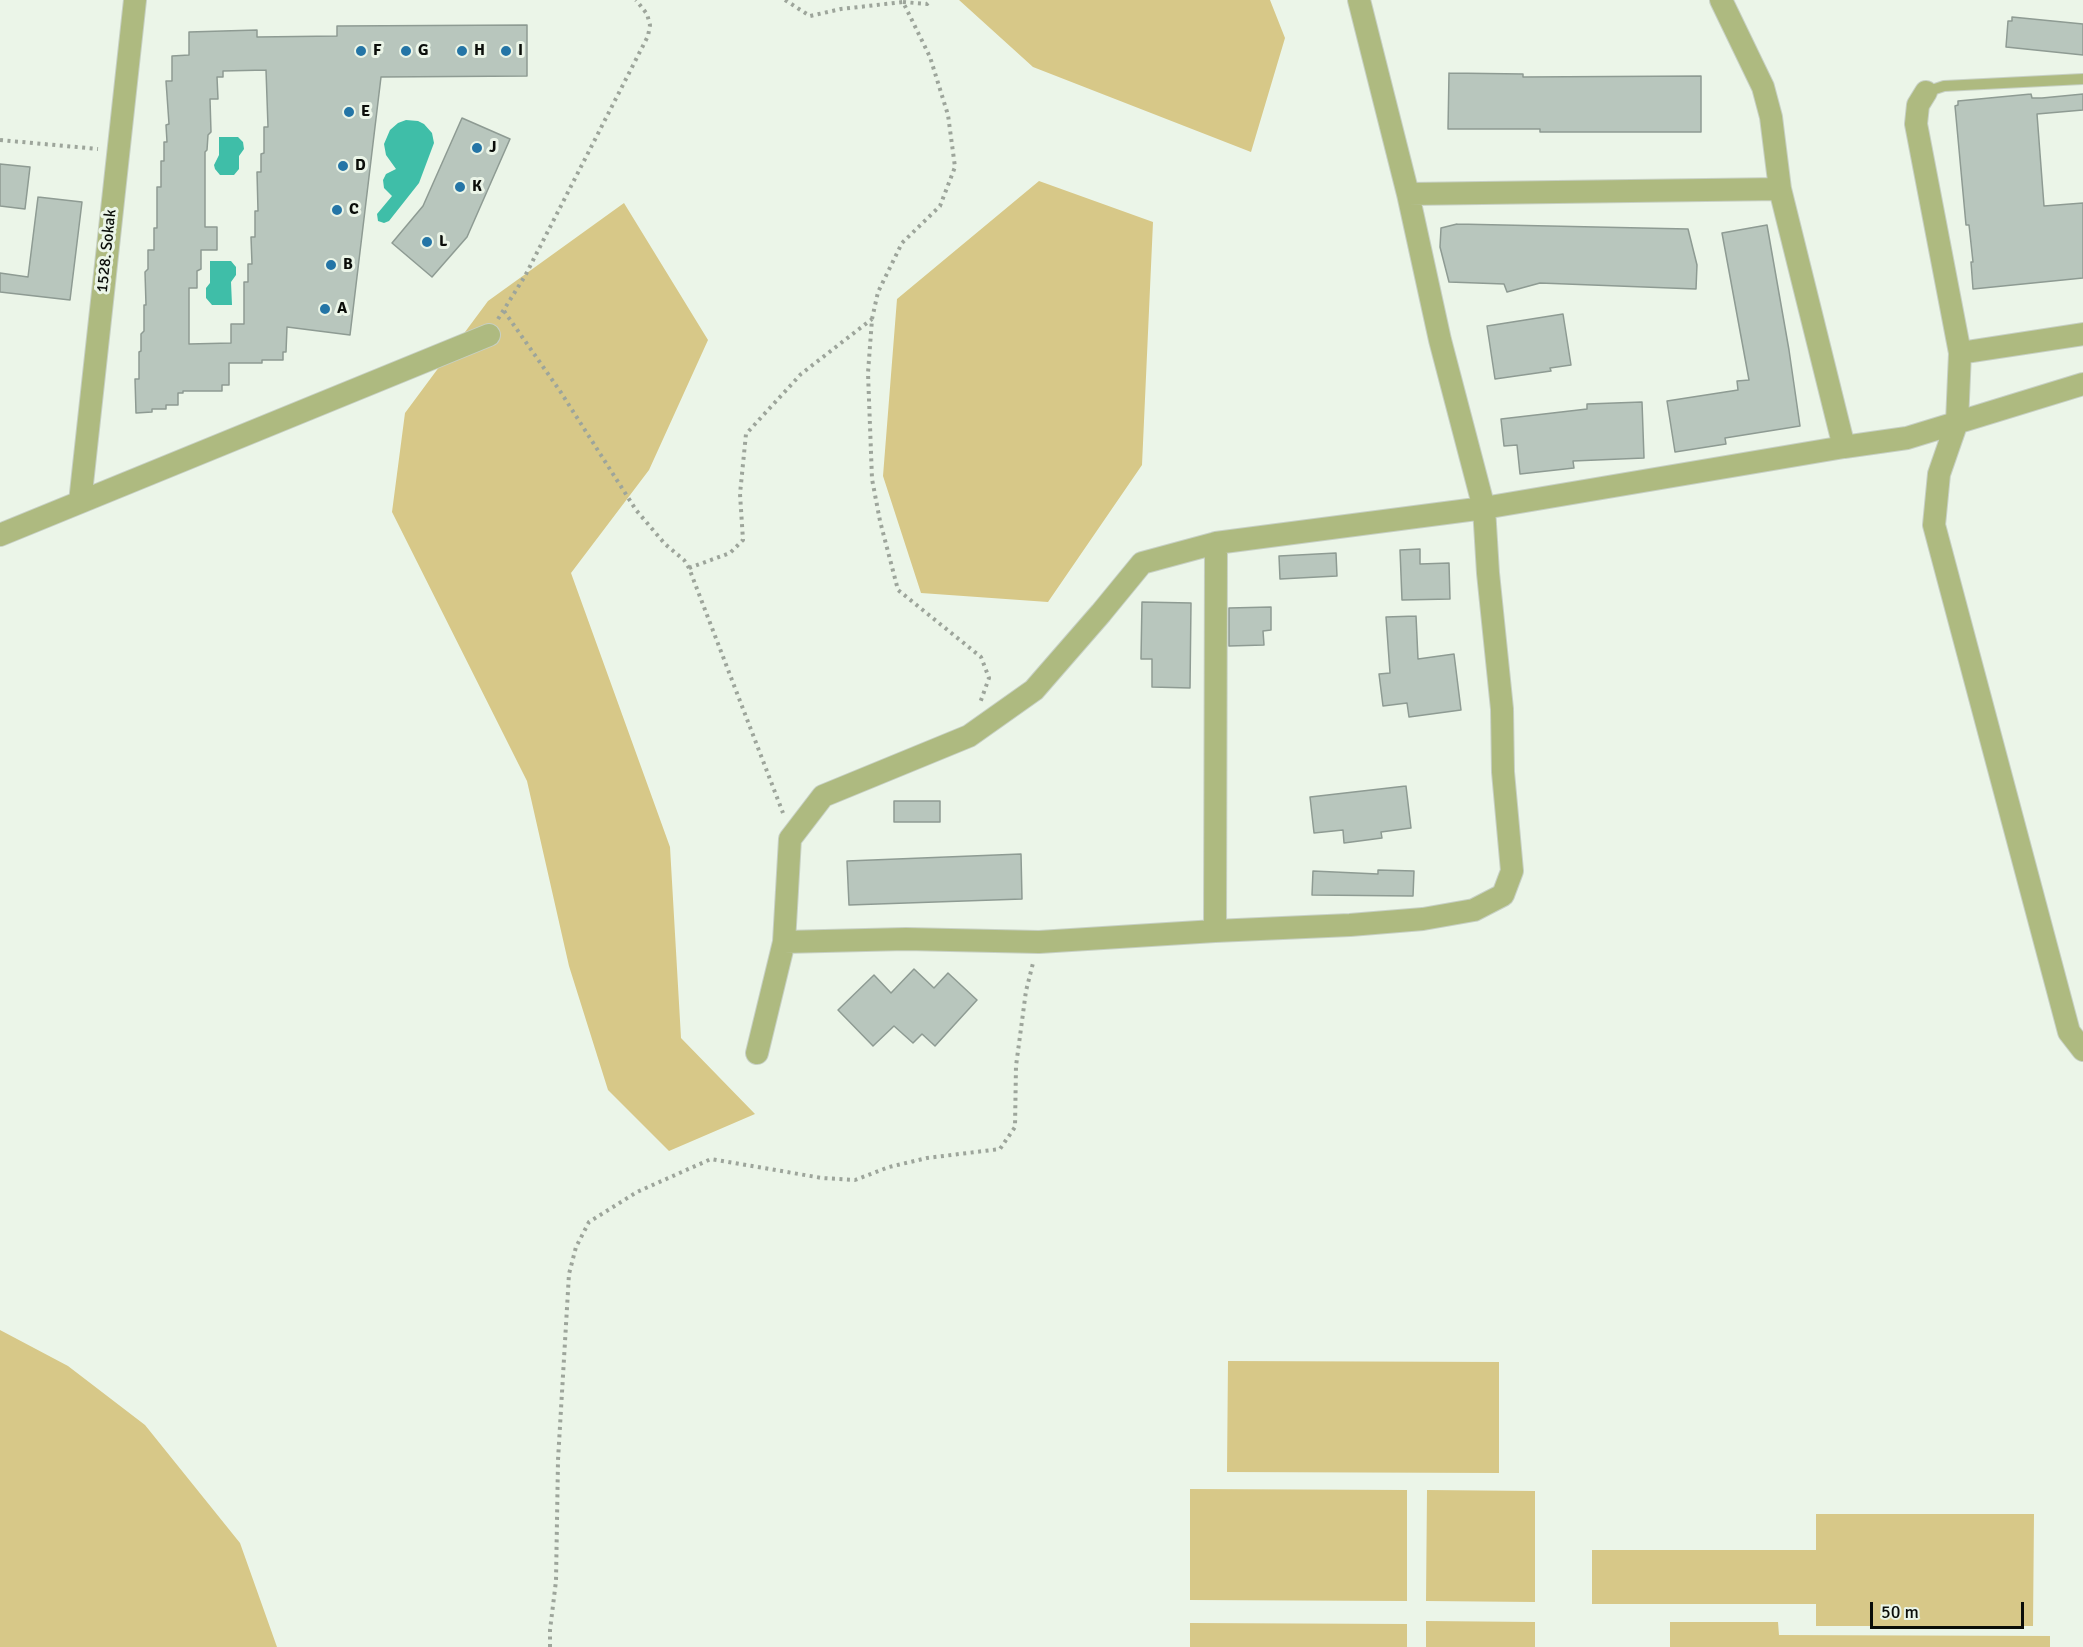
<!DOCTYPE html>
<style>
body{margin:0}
#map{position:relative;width:2083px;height:1647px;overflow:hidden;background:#ebf5e8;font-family:Signika,sans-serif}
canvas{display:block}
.scale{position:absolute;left:1870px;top:1602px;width:154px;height:27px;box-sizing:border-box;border:3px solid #0a0d09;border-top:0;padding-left:8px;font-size:18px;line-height:21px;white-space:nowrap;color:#0a0d09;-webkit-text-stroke:4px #ebf5e8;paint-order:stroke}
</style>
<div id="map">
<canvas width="2083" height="1647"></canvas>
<div class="scale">50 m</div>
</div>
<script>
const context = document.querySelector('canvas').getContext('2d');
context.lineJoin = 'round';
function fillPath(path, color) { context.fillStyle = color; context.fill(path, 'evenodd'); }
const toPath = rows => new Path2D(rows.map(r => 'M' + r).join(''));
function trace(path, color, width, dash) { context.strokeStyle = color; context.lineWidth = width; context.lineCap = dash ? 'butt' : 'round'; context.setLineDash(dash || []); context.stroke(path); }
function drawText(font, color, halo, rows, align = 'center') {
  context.font = font + ' Signika,sans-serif'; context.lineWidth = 6; context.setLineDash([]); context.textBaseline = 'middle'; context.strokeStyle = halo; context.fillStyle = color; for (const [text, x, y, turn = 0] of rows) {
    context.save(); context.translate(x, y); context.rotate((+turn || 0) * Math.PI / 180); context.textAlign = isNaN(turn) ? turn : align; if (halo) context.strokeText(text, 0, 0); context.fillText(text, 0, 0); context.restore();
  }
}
fillPath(toPath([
 [959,0,1270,0,1285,38,1251,152,1033,67],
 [1039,181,1153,222,1142,465,1048,602,921,593,883,476,897,299],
 [624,203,708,340,649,470,571,573,670,847,681,1038,755,1114,669,1151,608,1090,569,966,527,781,392,512,405,413,488,301],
 [0,1330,68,1366,145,1425,240,1543,277,1647,0,1647],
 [1228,1361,1499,1362,1499,1473,1227,1472],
 [1190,1489,1407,1490,1407,1601,1190,1600],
 [1427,1490,1535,1491,1535,1602,1426,1601],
 [1816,1514,2034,1514,2033,1626,1816,1626,1816,1604,1592,1604,1592,1550,1816,1550],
 [1426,1621,1535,1622,1535,1647,1426,1647],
 [1670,1622,1778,1622,1779,1635,2050,1636,2050,1647,1670,1647],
 [1190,1623,1407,1624,1407,1647,1190,1647]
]), '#d7c888');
fillPath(toPath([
 [406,120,418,121,424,124,432,133,434,143,419,183,389,221,384,223,378,221,377,214,392,196,384,188,383,180,386,174,396,169,386,155,384,144,390,130,398,123],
 [219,137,238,137,243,142,244,149,239,156,239,169,234,175,220,175,215,169,214,165,219,155],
 [210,261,231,261,236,267,236,275,231,282,232,305,212,305,206,298,206,288,210,283]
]), '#3fbea8');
const building = toPath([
 [2012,17,2083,24,2083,55,2006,47,2008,21,2012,21,2012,17],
 [527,25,527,76,381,77,350,335,287,327,286,352,283,352,283,360,262,360,262,363,229,363,229,385,222,385,222,391,183,391,183,393,178,393,178,405,166,405,166,409,152,409,152,412,136,413,135,379,139,379,139,352,141,351,141,334,144,331,144,305,146,305,145,272,148,269,148,250,154,250,154,228,157,228,157,187,161,187,161,161,164,161,164,142,167,142,166,125,169,124,166,81,172,81,172,56,189,55,189,32,257,30,257,37,337,36,337,26,527,25],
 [266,70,268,127,264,127,264,153,261,154,261,172,257,172,258,211,255,211,255,237,251,237,252,264,248,264,248,282,244,282,244,324,231,324,231,343,189,344,189,288,197,288,197,271,201,269,201,250,217,250,217,227,205,227,205,152,207,150,208,135,211,132,210,99,218,99,217,77,223,77,223,71,266,70],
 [1449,73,1523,74,1523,77,1701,76,1701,132,1540,132,1540,129,1448,129,1449,73],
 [2031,94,2032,98,2042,98,2083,94,2083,110,2037,114,2044,206,2083,203,2083,278,1973,289,1971,262,1973,262,1969,225,1966,225,1955,106,1958,105,1958,101,2031,94],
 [462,118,510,139,467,237,432,277,392,243,423,206,462,118],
 [0,164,30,167,25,209,0,206,0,164],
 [38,197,82,202,70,300,0,292,0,273,28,277,38,197],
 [1457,224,1688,229,1697,265,1696,289,1540,283,1507,292,1504,284,1449,282,1440,247,1441,228,1457,224],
 [1767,225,1789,350,1800,426,1725,438,1726,444,1675,452,1667,401,1738,390,1737,381,1749,380,1722,233,1767,225],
 [1563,314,1571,365,1550,368,1551,371,1495,379,1487,326,1563,314],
 [1642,402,1644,458,1573,461,1574,468,1520,474,1517,445,1504,446,1501,419,1587,409,1587,404,1642,402],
 [1420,549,1420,564,1449,563,1450,599,1402,600,1400,550,1420,549],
 [1336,553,1337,576,1280,579,1279,556,1336,553],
 [1142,602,1191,603,1190,688,1152,687,1152,659,1141,659,1142,602],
 [1271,607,1271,630,1263,631,1264,645,1229,646,1229,608,1271,607],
 [1416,616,1418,659,1454,654,1461,710,1409,717,1407,703,1383,706,1379,674,1390,673,1386,617,1416,616],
 [1406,786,1411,828,1381,832,1382,838,1344,843,1343,830,1314,833,1310,797,1406,786],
 [894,801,940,801,940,822,894,822,894,801],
 [1021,854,1022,899,849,905,847,861,1021,854],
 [1378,870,1414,871,1413,896,1312,895,1313,871,1378,874,1378,870],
 [914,969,934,988,948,973,977,1000,935,1046,922,1034,913,1043,894,1026,873,1046,838,1010,874,975,891,993,914,969]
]);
fillPath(building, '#b8c6bd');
trace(building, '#8e9b93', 1.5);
const service = toPath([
 [1926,92,1944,86,2083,79]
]);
const minor = toPath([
 [1721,0,1763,87,1771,117,1780,189],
 [1926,92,1918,105,1916,124,1960,353,1957,422,1939,474,1934,525,2069,1032,2083,1050],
 [1408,194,1780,189,1844,447],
 [1960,353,2083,334],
 [80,502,135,0],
 [0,535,489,335],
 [1215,931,1216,543],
 [784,942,906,939,1039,942,1215,931,1350,925,1423,919,1474,910,1503,895,1512,871,1503,772,1502,709,1488,573,1484,508,1440,340,1408,194,1359,0],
 [757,1053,784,942,790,839,823,796,969,736,1034,690,1101,613,1142,563,1216,543,1484,508,1844,447,1907,438,2083,384]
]);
trace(service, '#c7d0c4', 12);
trace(minor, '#c7d0c4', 24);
trace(toPath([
 [785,0,810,16,841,9,903,2,930,57,948,115,955,167,940,206,902,243,878,292,872,319,868,373,872,479,880,521,898,590,981,657,989,678,980,703],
 [903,2,927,4,931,0],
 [0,140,98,149],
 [504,311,560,391,636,510,665,544,684,560,689,568,783,813],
 [498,319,525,276,648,36,650,25,647,14,636,0],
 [689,568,730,553,743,540,740,494,746,434,801,374,872,319],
 [550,1647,550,1630,556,1581,558,1460,569,1274,576,1247,589,1222,637,1192,711,1159,822,1178,855,1180,889,1167,927,1158,1000,1149,1015,1127,1016,1066,1026,991,1033,963]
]), '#9da59b', 4, [3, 4.5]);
trace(service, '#aeba80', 10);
trace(minor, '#aeba80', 22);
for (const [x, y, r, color] of [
 [361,51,6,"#2475a6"],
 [406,51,6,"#2475a6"],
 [462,51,6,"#2475a6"],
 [506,51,6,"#2475a6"],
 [349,112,6,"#2475a6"],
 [477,148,6,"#2475a6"],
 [343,166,6,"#2475a6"],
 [460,187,6,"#2475a6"],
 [337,210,6,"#2475a6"],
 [427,242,6,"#2475a6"],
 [331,265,6,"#2475a6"],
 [325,309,6,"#2475a6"]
]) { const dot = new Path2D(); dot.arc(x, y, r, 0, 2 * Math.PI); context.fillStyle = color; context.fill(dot); trace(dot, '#ebf5e8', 2); }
drawText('bold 16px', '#0a0d09', '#ebf5e8', [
 ["F",373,51],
 ["G",418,51],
 ["H",474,51],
 ["I",518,51],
 ["E",361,112],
 ["J",489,148],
 ["D",355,166],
 ["K",472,187],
 ["C",349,210],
 ["L",439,242],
 ["B",343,265],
 ["A",337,309]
], 'left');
drawText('16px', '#0a0d09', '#ebf5e8', [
 ["1528. Sokak",107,251,-84]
]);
</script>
